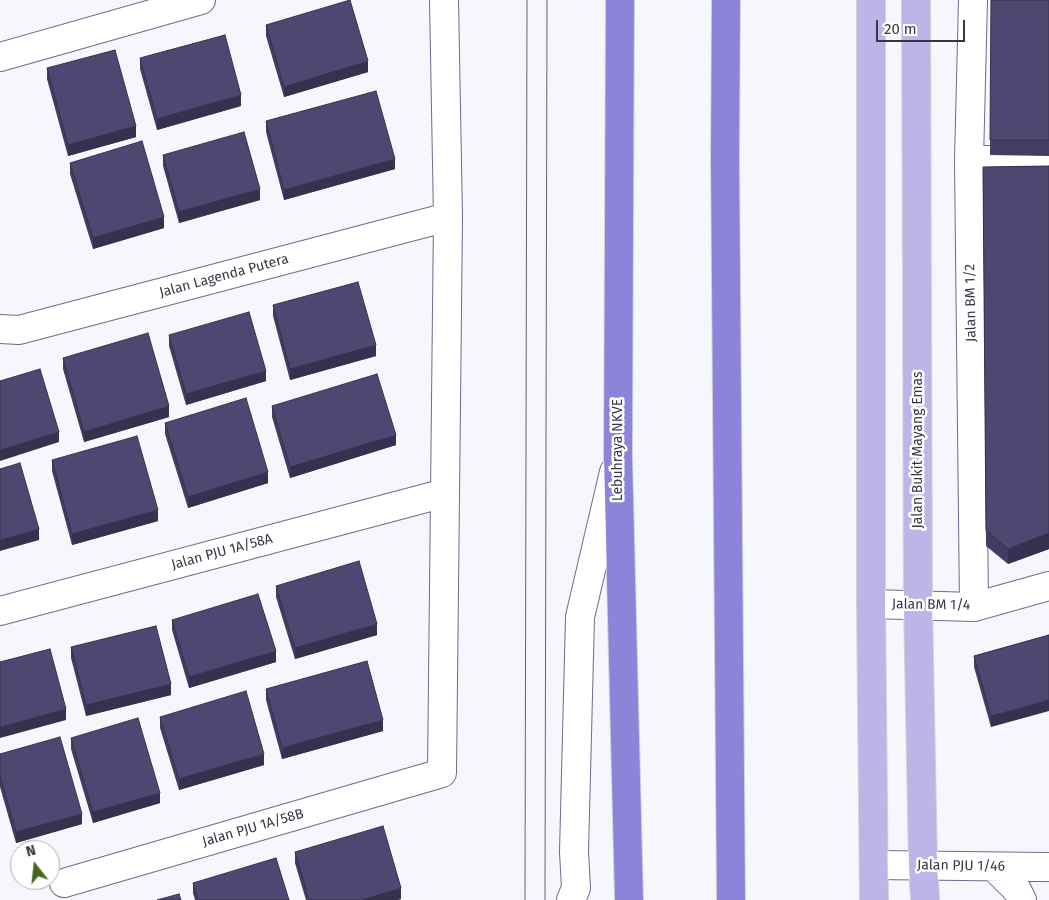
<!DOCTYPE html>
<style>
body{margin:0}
#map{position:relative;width:1049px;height:900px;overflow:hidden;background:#f6f6fd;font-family:"Fira Sans",sans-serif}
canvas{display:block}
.north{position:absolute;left:10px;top:840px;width:50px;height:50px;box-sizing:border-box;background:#fff;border:1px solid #afafb4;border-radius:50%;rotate:344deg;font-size:14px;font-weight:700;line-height:20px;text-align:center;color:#373644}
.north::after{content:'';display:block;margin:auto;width:18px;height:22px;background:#48681f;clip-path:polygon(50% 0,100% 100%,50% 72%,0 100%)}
.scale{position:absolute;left:876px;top:20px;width:89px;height:22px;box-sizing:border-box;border:2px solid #373644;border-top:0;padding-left:6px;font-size:15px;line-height:18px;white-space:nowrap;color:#373644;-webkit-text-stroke:4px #fff;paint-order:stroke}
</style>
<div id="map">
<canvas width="1049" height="900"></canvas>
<div class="north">N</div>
<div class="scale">20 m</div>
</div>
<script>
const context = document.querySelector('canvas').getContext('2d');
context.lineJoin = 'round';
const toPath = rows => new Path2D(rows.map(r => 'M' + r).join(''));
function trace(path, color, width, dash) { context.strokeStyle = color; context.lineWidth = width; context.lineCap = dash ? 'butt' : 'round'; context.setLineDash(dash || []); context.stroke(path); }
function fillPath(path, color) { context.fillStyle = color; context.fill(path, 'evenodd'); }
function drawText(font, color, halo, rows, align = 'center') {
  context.font = font + ' "Fira Sans",sans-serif'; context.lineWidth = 5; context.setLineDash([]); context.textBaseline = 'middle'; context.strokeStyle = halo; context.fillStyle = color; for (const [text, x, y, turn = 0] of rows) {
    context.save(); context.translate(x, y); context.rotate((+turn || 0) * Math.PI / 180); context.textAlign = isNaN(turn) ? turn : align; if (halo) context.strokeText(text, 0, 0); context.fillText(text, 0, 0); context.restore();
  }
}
const minor = toPath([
 [973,0,969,160,974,607],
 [0,57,201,0],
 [969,160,1049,160],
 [0,329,19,330,448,217],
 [871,604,974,607,1049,586],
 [0,611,445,493],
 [874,865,1049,867],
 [994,867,1017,890,1022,900],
 [64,883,442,773,448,217,444,0],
 [571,900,576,888,574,852,580,617,614,472]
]);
const major = toPath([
 [871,0,871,604,874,900],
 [916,0,918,605,923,865,925,900]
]);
const highway = toPath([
 [620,0,618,456,629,900],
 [726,0,725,158,731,900]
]);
trace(minor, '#6e6b8c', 30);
trace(major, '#d3d3d6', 30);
trace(highway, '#d3d3d6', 30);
trace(minor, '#fff', 28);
trace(major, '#bbb5e8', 28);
trace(highway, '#8d83d9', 28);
trace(toPath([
 [525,900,527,0],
 [545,900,547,0]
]), '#676673', 1);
fillPath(toPath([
 [991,0,1049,0,1049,156,990,155],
 [266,25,368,72,284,97,266,36],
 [140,58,241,106,157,130,140,69],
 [47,68,136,137,68,156,47,79],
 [266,121,395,169,284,200,266,132],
 [163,155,260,200,179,223,163,166],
 [70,163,164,228,93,249,70,174],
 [1049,166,1049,549,1008,564,986,546,983,167],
 [273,305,376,356,290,380,273,316],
 [169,335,266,381,186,405,169,346],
 [63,358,169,417,84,442,63,369],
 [272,406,396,445,290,478,272,417],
 [165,423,268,483,188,508,165,434],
 [52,460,158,521,72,545,52,471],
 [276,586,377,635,295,659,276,597],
 [172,620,276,662,189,688,172,630],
 [1049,635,991,727,974,667,974,656],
 [71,647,171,695,86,716,71,658],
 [266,689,383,731,282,759,266,700],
 [160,717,264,765,179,790,160,728],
 [71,738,160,803,93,823,71,749],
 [0,754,82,824,16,843,0,787],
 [295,852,401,899,398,900,306,900,295,863],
 [193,883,289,900,195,900,193,893]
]), '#413e62');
fillPath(toPath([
 [368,61,368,72,284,97,284,87],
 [241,95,241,106,157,130,157,119],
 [136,126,136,137,68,156,68,145],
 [395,159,395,169,284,200,284,190],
 [260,189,260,200,179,223,179,212],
 [164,217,164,228,93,249,93,238],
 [376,345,376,356,290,380,290,369],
 [266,371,266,381,186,405,186,394],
 [169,406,169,417,84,442,84,432],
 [59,432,59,442,0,461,0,450],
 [396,435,396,445,290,478,290,467],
 [268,472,268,483,188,508,188,497],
 [158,510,158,521,72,545,72,534],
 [39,529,39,540,0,551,0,540],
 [1049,533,1049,549,1008,564,1008,549],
 [377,624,377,635,295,659,295,648],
 [276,651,276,662,189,688,189,677],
 [171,684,171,695,86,716,86,705],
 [1049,700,1049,711,991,727,991,716],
 [66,709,66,720,0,738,0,727],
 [383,720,383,731,282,759,282,748],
 [264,754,264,765,179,790,179,779],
 [160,793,160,803,93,823,93,812],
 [82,814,82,824,16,843,16,832],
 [401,888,401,899,398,900,362,900]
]), '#353250');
const building = toPath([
 [350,0,368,61,284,87,266,25,350,0],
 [991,0,1049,0,1049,140,990,140,991,0],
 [225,35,241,95,157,119,140,58,225,35],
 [115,50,136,126,68,145,47,68,115,50],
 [376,91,395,159,284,190,266,121,376,91],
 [244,132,260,189,179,212,163,155,244,132],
 [142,141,164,217,93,238,70,163,142,141],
 [1049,166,1049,533,1008,549,986,530,983,167,1049,166],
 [358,282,376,345,290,369,273,305,358,282],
 [249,312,266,371,186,394,169,335,249,312],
 [148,333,169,406,84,432,63,358,148,333],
 [40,369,59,432,0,450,0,381,40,369],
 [377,374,396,435,290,467,272,406,377,374],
 [246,398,268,472,188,497,165,423,246,398],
 [137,436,158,510,72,534,52,460,137,436],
 [20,463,39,529,0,540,0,469,20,463],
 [359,561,377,624,295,648,276,586,359,561],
 [258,594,276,651,189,677,172,620,258,594],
 [156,626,171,684,86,705,71,647,156,626],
 [1049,635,1049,700,991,716,974,656,1049,635],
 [50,649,66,709,0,727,0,662,50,649],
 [367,661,383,720,282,748,266,689,367,661],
 [246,691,264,754,179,779,160,717,246,691],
 [138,718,160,793,93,812,71,738,138,718],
 [60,737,82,814,16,832,0,776,0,754,60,737],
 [383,826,401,888,362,900,309,900,295,852,383,826],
 [276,858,289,900,198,900,193,883,276,858],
 [179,894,181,900,157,900,179,894]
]);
fillPath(building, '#4c4872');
trace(building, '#353250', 1);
drawText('14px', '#373644', '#fff', [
 ["Jalan Lagenda Putera",224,276,-15],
 ["Jalan BM 1/2",971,303,-91],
 ["Lebuhraya NKVE",618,450,-90],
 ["Jalan Bukit Mayang Emas",918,450,-90],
 ["Jalan PJU 1A/58A",222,552,-15],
 ["Jalan BM 1/4",931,605,1],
 ["Jalan PJU 1A/58B",253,828,-16],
 ["Jalan PJU 1/46",961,866,1]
]);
</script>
